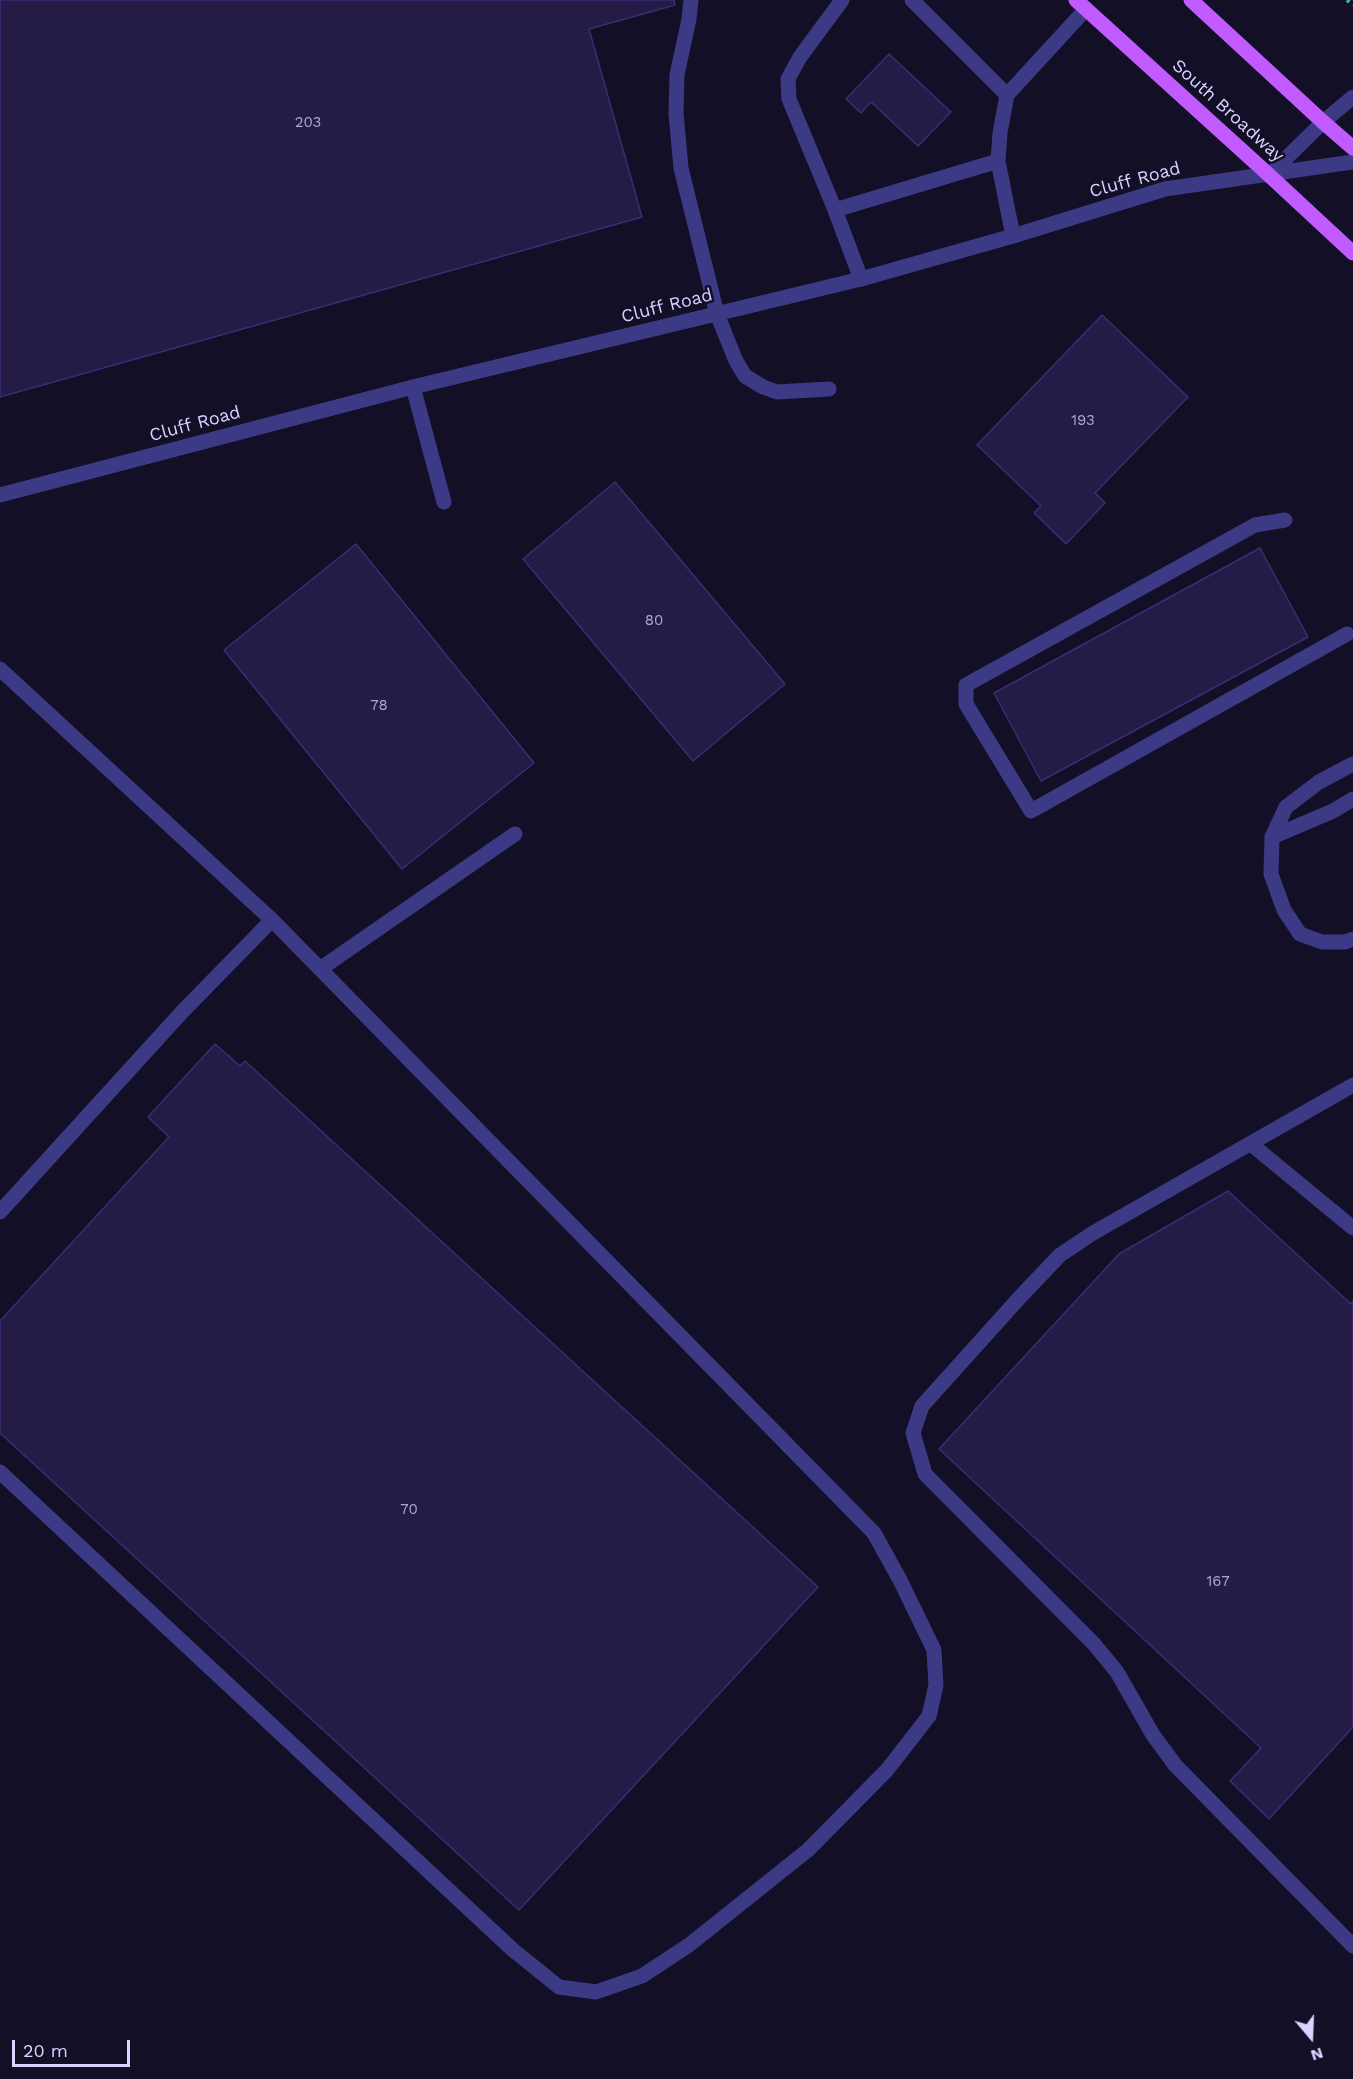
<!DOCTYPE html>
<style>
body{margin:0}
#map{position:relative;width:1353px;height:2079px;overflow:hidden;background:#130f26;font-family:"Work Sans",sans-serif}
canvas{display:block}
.north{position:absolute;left:1281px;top:2007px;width:60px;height:60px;-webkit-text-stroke:4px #130f26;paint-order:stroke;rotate:161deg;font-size:16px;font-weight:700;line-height:24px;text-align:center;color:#d9d4ff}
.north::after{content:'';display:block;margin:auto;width:21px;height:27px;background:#d9d4ff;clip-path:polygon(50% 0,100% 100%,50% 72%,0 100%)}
.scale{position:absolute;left:12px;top:2040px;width:118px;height:27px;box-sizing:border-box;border:3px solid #d9d4ff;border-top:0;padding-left:8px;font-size:18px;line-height:21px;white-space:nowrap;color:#d9d4ff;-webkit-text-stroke:4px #130f26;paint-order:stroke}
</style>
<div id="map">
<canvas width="1353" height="2079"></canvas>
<div class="north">N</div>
<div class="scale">20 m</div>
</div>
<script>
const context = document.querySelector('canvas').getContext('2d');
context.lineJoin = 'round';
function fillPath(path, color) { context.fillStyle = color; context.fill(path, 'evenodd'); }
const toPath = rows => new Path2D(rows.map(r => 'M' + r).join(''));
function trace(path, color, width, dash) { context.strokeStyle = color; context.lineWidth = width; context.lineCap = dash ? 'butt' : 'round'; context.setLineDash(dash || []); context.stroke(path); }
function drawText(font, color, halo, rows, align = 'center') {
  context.font = font + ' "Work Sans",sans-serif'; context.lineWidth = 5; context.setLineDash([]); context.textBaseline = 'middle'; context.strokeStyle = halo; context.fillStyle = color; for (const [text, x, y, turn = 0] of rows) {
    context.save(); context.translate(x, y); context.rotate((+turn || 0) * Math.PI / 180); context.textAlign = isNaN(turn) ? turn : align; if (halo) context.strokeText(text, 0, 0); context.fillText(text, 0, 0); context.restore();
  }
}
const building = toPath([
 [0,0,674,0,675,5,589,29,642,217,0,397,0,0],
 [889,54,951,112,918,146,871,102,861,113,846,99,889,54],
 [1102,315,1188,397,1095,493,1105,503,1066,544,1034,513,1041,506,977,445,1102,315],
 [615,482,785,684,693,761,523,559,615,482],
 [356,544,534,763,402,869,224,650,356,544],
 [1260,548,1308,637,1041,781,994,693,1260,548],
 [215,1044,240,1066,245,1061,818,1587,519,1910,0,1433,0,1321,169,1137,148,1117,215,1044],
 [1228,1191,1351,1304,1353,1301,1353,1727,1269,1819,1230,1781,1261,1748,939,1449,1119,1254,1228,1191]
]);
fillPath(building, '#241b47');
trace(building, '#3b2d73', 1.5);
trace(toPath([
 [1347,0,1353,5]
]), '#2fb8b0', 4, [3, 4.5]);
trace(toPath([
 [691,0,689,19,677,75,676,113,681,168,717,314,736,361,745,376,763,387,777,392,829,389],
 [912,0,1007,95],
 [835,210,789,99,788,79,800,57,842,0],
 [1013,236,998,161,1000,133,1007,95,1086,9],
 [861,279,835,210,998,161],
 [413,387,444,502],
 [1285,520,1255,525,966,685,966,704,1031,811,1347,634],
 [0,669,272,920,874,1533,900,1580,934,1650,936,1685,929,1716,887,1770,808,1850,689,1945,642,1976,596,1992,559,1987,513,1950,0,1472],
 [1353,799,1333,811,1272,837,1271,874,1284,910,1300,934,1322,942,1345,942,1353,939],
 [1272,837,1286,807,1319,782,1353,764],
 [320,969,515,834],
 [1353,1085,1093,1233,1060,1255,1021,1296,922,1406,913,1433,925,1474,1094,1644,1117,1672,1153,1735,1175,1765,1353,1946],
 [1251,1144,1353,1228],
 [0,1212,182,1012,272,920]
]), '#3d3a85', 15);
trace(toPath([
 [1269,175,1323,122,1353,97],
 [0,495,413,387,861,279,1013,236,1165,189,1353,162]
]), '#3d3a85', 15);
trace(toPath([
 [1076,0,1269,175,1353,253],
 [1191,0,1323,122,1353,148]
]), '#c25bff', 15);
drawText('15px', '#aca6d1', null, [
 ["203",308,123],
 ["193",1083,421],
 ["80",654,621],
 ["78",379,706],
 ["70",409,1510],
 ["167",1218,1582]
]);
drawText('18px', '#d9d4ff', '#130f26', [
 ["South Broadway",1228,111,42],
 ["Cluff Road",1135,180,-15],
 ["Cluff Road",667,306,-14],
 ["Cluff Road",195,424,-15]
]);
</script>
